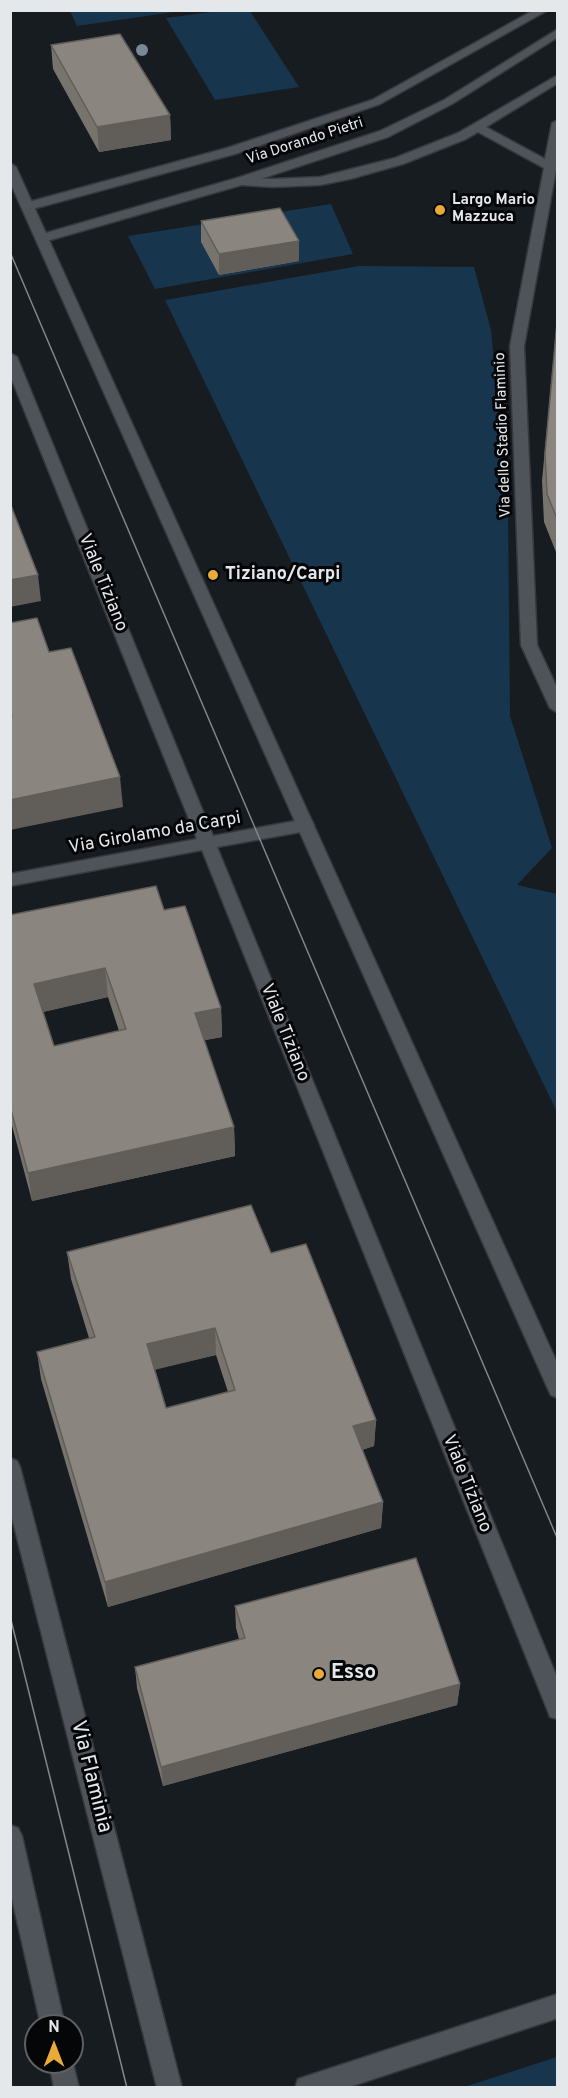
<!DOCTYPE html>
<style>
body{margin:0}
#map{position:relative;width:568px;height:2098px;overflow:hidden;background:#171c20;font-family:Overpass,sans-serif}
canvas{display:block}
.frame{position:absolute;inset:0;border:12px solid #e5e8eb;pointer-events:none}
.north{position:absolute;left:24px;top:2014px;width:60px;height:60px;box-sizing:border-box;background:#050608;border:2px solid #5f6063;border-radius:50%;rotate:0deg;font-size:16px;font-weight:700;line-height:24px;text-align:center;color:#e5e8eb}
.north::after{content:'';display:block;margin:auto;width:21px;height:27px;background:#e8ab37;clip-path:polygon(50% 0,100% 100%,50% 72%,0 100%)}
</style>
<div id="map">
<canvas width="568" height="2098"></canvas>
<div class="frame"></div>
<div class="north">N</div>
</div>
<script>
const context = document.querySelector('canvas').getContext('2d');
context.lineJoin = 'round';
function fillPath(path, color) { context.fillStyle = color; context.fill(path, 'evenodd'); }
const toPath = rows => new Path2D(rows.map(r => 'M' + r).join(''));
function trace(path, color, width, dash) { context.strokeStyle = color; context.lineWidth = width; context.lineCap = dash ? 'butt' : 'round'; context.setLineDash(dash || []); context.stroke(path); }
function drawText(font, color, halo, rows, align = 'center') {
  context.font = font + ' Overpass,sans-serif'; context.lineWidth = 6; context.setLineDash([]); context.textBaseline = 'middle'; context.strokeStyle = halo; context.fillStyle = color; for (const [text, x, y, turn = 0] of rows) {
    context.save(); context.translate(x, y); context.rotate((+turn || 0) * Math.PI / 180); context.textAlign = isNaN(turn) ? turn : align; if (halo) context.strokeText(text, 0, 0); context.fillText(text, 0, 0); context.restore();
  }
}
fillPath(toPath([
 [70,11,181,11,77,26],
 [218,11,250,11,299,87,215,100,166,18],
 [331,204,353,254,155,289,128,236],
 [359,266,474,267,491,330,508,512,510,716,552,848,517,885,557,894,557,1112,165,300],
 [557,2057,557,2087,464,2087]
]), '#18354e');
const service = toPath([
 [558,75,558,83,486,127,545,159,552,123,558,120,558,159,524,346,537,645,558,690,558,713,550,708,521,645,510,346,544,168,478,132,466,139,403,164,350,179,320,185,273,187,241,185,235,181,241,177,273,179,320,177,395,158,458,133,558,75]
]);
const minor = toPath([
 [534,10,548,10,380,104,235,154,29,210,23,206,25,203,227,148,372,100,534,10],
 [558,29,558,37,452,104,388,137,245,184,47,241,43,242,37,238,39,235,237,178,380,131,444,100,558,29],
 [10,353,17,357,213,836,306,819,312,821,314,825,312,829,306,831,217,847,558,1680,558,1719,550,1717,547,1709,202,850,10,886,10,874,197,839,10,375,10,353],
 [10,1458,17,1461,20,1467,182,2088,157,2088,10,1510,10,1458],
 [558,1994,558,2018,346,2088,295,2088,298,2079,307,2076,558,1994]
]);
const tertiary = toPath([
 [10,163,16,167,558,1365,558,1398,551,1395,548,1389,10,182,10,163],
 [10,1825,18,1828,22,1836,65,2026,41,2026,10,1890,10,1825],
 [72,2059,79,2088,54,2088,49,2062,72,2062,72,2059]
]);
trace(service, '#36383c', 3);
trace(minor, '#36383c', 3);
trace(tertiary, '#36383c', 3);
fillPath(service, '#4e5459');
fillPath(minor, '#4e5459');
fillPath(tertiary, '#4e5459');
trace(toPath([
 [10,252,558,1540],
 [10,1616,127,2088]
]), '#828689', 1.5);
context.fillStyle = '#788896';
for (const [x, y] of [
 [142,50]
]) { context.beginPath(); context.arc(x, y, 6, 0, 2 * Math.PI); context.fill(); }
fillPath(toPath([
 [51,45,170,115,171,140,99,152,53,69],
 [201,221,299,261,219,275,201,242],
 [558,308,558,557,544,522,542,481],
 [164,910,221,1008,222,1037,204,1040,234,1127,235,1156,32,1201,10,1118,10,915],
 [108,997,119,1031,54,1046,43,1012],
 [67,1252,271,1253,376,1420,374,1446,362,1450,383,1502,381,1528,108,1607,41,1379,37,1352,89,1338,71,1279],
 [216,1355,228,1392,166,1408,155,1369],
 [235,1606,460,1684,457,1705,163,1786,137,1688,135,1667,239,1639,236,1628]
]), '#77736d');
fillPath(toPath([
 [170,115,171,140,99,152,97,127],
 [299,241,299,261,219,275,219,254],
 [38,575,41,601,10,607,10,580],
 [120,777,123,807,10,830,10,800],
 [105,968,108,997,38,1013,34,984],
 [221,1008,222,1037,196,1042,195,1013],
 [234,1127,235,1156,32,1201,28,1173],
 [215,1328,216,1355,150,1371,147,1344],
 [376,1420,374,1446,352,1453,353,1426],
 [383,1502,381,1528,108,1607,105,1582],
 [460,1684,457,1705,163,1786,161,1767]
]), '#615e59');
const building = toPath([
 [120,34,170,115,97,127,51,45,120,34],
 [280,208,299,241,219,254,201,221,280,208],
 [558,312,558,521,547,494,545,453,558,312],
 [10,503,38,575,10,580,10,503],
 [37,618,49,652,71,648,120,777,10,800,10,716,12,716,10,711,10,623,37,618],
 [156,886,164,910,185,906,221,1008,195,1013,234,1127,28,1173,10,1106,10,915,156,886],
 [105,968,126,1029,54,1046,34,984,105,968],
 [251,1205,271,1253,306,1244,376,1420,353,1426,383,1502,105,1582,37,1352,95,1337,67,1252,251,1205],
 [215,1328,235,1390,166,1408,147,1344,215,1328],
 [416,1558,460,1684,161,1767,135,1667,245,1638,235,1606,416,1558]
]);
fillPath(building, '#8a867f');
trace(building, '#615e59', 1.5);
for (const [x, y, r, color] of [
 [440,210,6,"#e8ab37"],
 [213,575,6,"#e8ab37"],
 [319,1674,6,"#e8ab37"]
]) { const dot = new Path2D(); dot.arc(x, y, r, 0, 2 * Math.PI); context.fillStyle = color; context.fill(dot); trace(dot, '#050608', 2); }
drawText('15px', '#e5e8eb', '#050608', [
 ["Via Dorando Pietri",305,142,-18],
 ["Via dello Stadio Flaminio",504,435,-92]
]);
drawText('bold 15px', '#e5e8eb', '#050608', [
 ["Largo Mario",452,201],
 ["Mazzuca",452,218]
], 'left');
drawText('bold 18px', '#e5e8eb', '#050608', [
 ["Tiziano/Carpi",225,575]
], 'left');
drawText('18px', '#e5e8eb', '#050608', [
 ["Viale Tiziano",102,583,68],
 ["Via Girolamo da Carpi",155,834,-10],
 ["Viale Tiziano",284,1033,68],
 ["Viale Tiziano",466,1484,68]
]);
drawText('bold 21px', '#e5e8eb', '#050608', [
 ["Esso",331,1674]
], 'left');
drawText('21px', '#e5e8eb', '#050608', [
 ["Via Flaminia",90,1777,76]
]);
</script>
